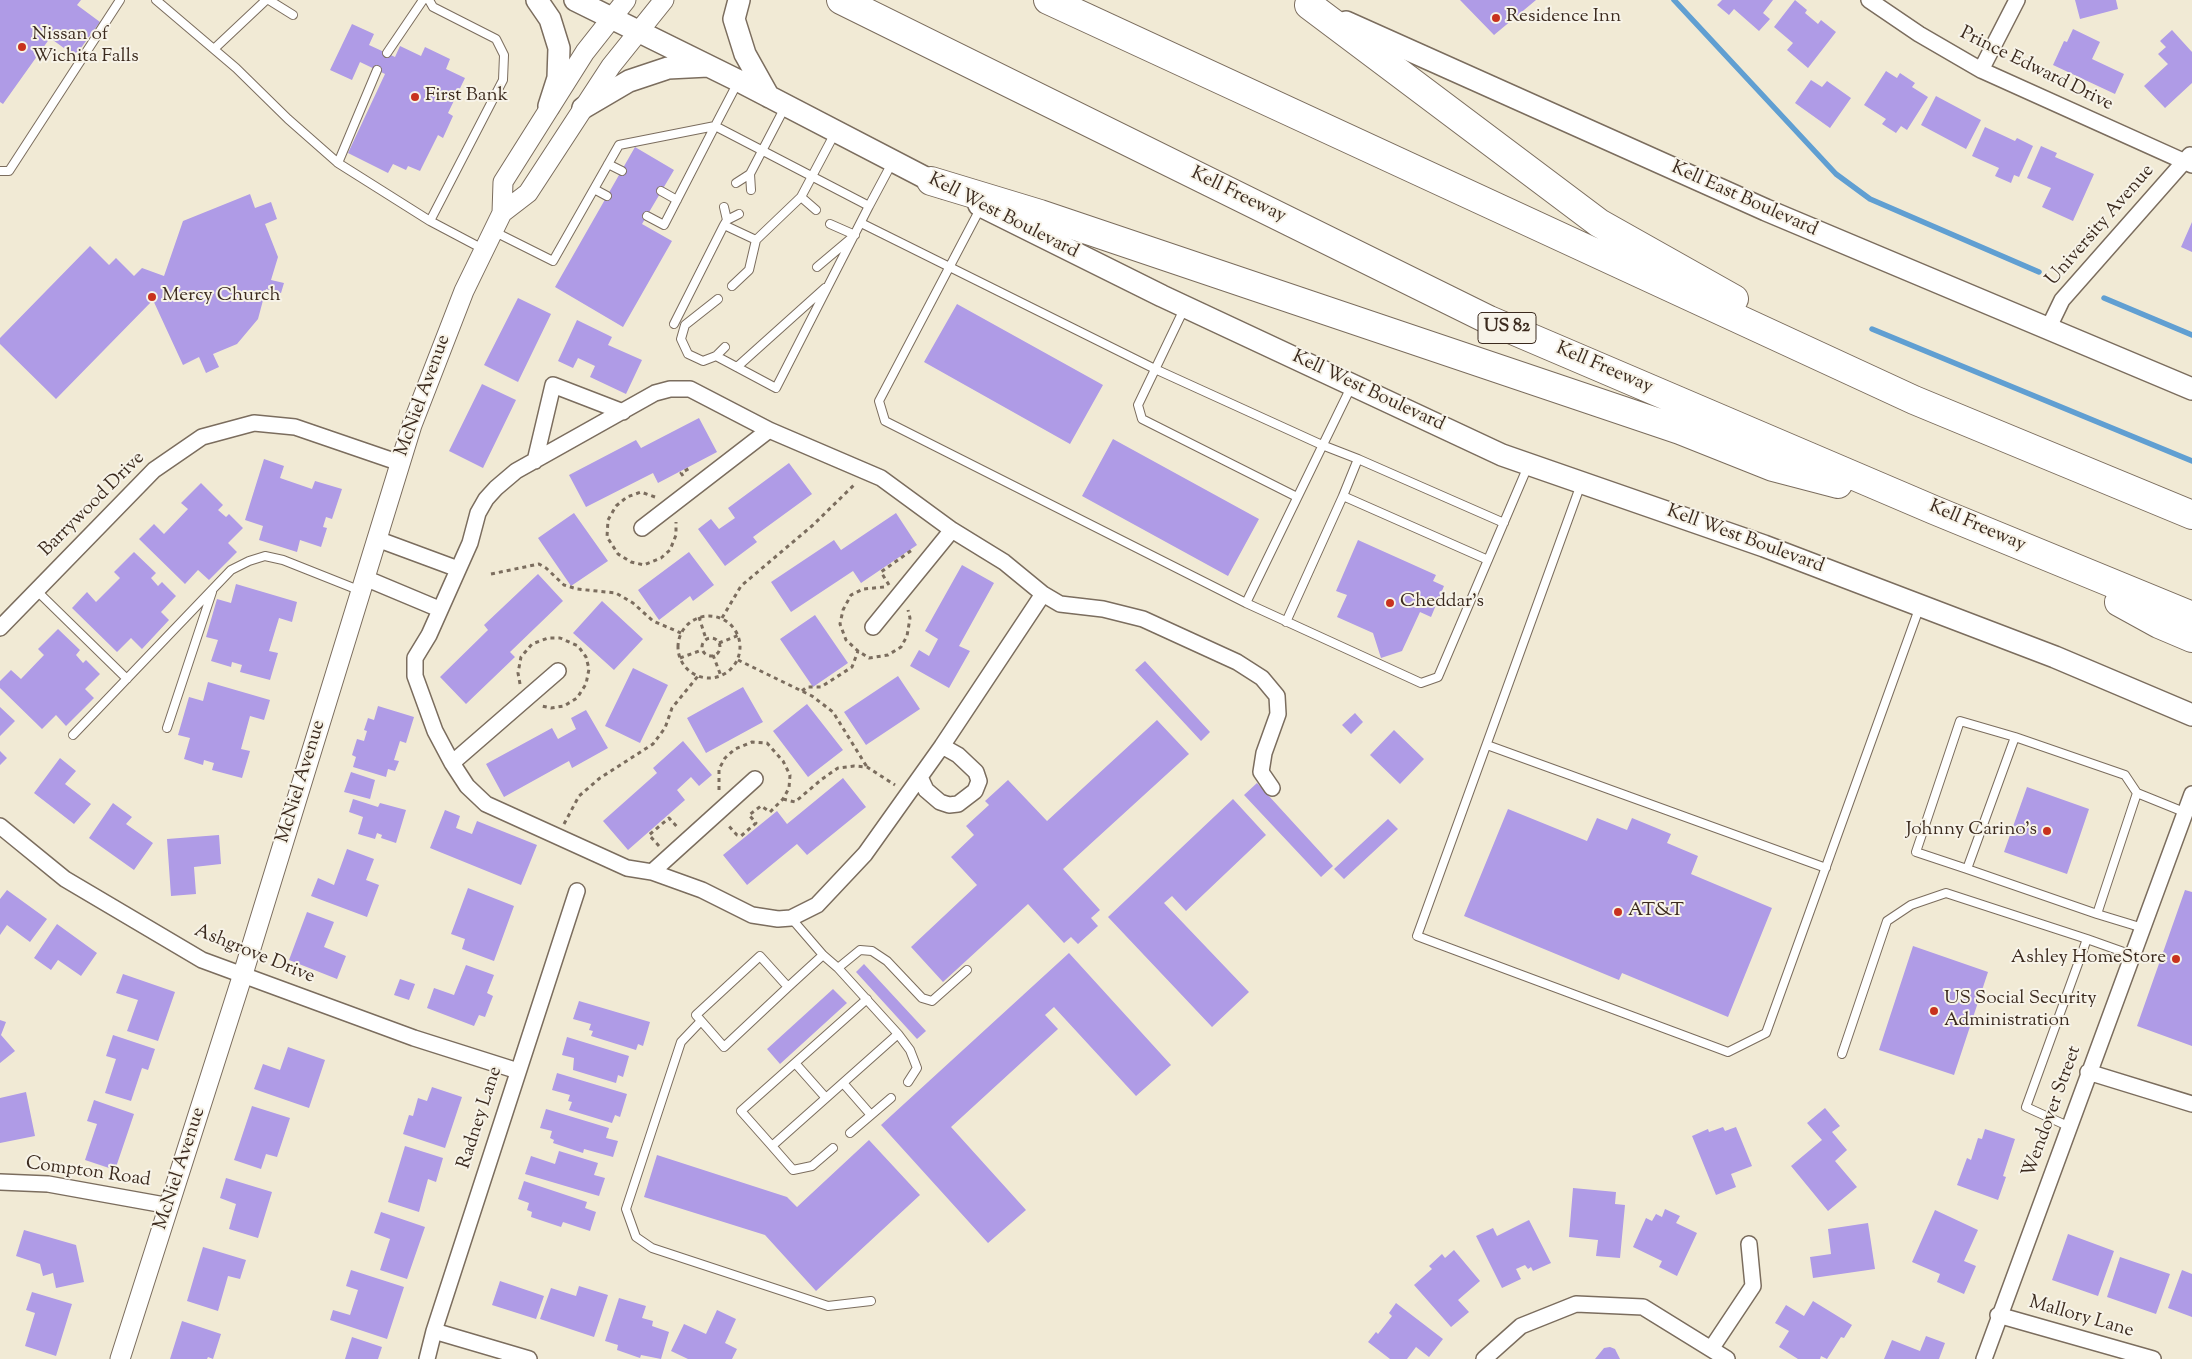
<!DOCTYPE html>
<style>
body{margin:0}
canvas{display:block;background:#f1ead5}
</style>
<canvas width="2192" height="1359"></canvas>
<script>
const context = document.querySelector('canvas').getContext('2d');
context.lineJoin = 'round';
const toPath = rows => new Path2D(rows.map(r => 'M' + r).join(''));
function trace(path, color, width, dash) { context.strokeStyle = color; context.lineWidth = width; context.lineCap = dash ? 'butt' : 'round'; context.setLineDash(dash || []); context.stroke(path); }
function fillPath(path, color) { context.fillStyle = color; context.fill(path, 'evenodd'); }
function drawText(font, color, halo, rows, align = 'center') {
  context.font = font + ' "Sorts Mill Goudy",serif'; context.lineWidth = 4; context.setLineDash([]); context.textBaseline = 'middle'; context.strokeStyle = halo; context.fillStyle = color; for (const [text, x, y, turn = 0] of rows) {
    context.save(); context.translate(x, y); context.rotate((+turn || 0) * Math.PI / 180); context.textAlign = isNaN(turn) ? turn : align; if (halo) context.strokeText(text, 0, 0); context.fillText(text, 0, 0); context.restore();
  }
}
trace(toPath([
 [1674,0,1836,174,1870,199,2039,272],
 [2104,298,2192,335],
 [1872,329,2192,461]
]), '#609fd2', 5.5);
fillPath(toPath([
 [0,0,81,0,77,5,100,22,75,56,50,38,3,104,0,102],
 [1460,0,1536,0,1494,35],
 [1722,0,1773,0,1763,13,1770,19,1759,31,1734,9,1729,15,1717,5],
 [1795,0,1807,10,1805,13,1818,24,1821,20,1836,32,1808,68,1787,50,1793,43,1774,27],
 [2075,0,2116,0,2118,9,2080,19],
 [352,24,374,34,369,45,395,57,400,46,421,56,425,47,450,59,446,69,465,78,448,113,453,116,443,138,438,135,420,171,408,166,406,170,393,164,388,173,348,153,385,74,360,62,352,80,330,70],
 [2073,29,2100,42,2092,59,2124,74,2115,94,2053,65,2064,41,2067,42],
 [2172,30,2192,52,2192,83,2165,108,2144,86,2168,64,2158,54,2166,47,2160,41],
 [1886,71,1897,78,1900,73,1915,83,1912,87,1928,97,1907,130,1901,126,1896,133,1882,124,1886,119,1864,105],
 [1811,80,1822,87,1827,81,1851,98,1830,128,1795,103],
 [1936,96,1981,120,1966,149,1921,125],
 [1985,127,2015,141,2017,138,2033,146,2019,177,2014,175,2011,183,1995,176,1999,168,1972,156],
 [2041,146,2057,153,2055,157,2094,174,2073,221,2042,207,2051,188,2027,178],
 [635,147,674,170,642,224,672,241,623,327,555,287],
 [250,194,255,208,271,202,277,219,265,224,278,257,271,280,284,283,281,293,266,289,258,319,237,344,213,354,219,367,206,373,199,357,183,365,153,300,56,399,0,344,0,338,90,246,109,265,116,258,134,276,142,268,164,276,183,221],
 [2192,222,2192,252,2181,247],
 [518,298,551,314,518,382,484,365],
 [957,304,1103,385,1070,444,924,362],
 [577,320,612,337,608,345,642,360,626,394,590,377,595,366,578,358,573,368,558,361],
 [482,384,516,400,483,468,449,451],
 [699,418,717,452,658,483,653,473,586,507,569,475,636,440,641,448],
 [1113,439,1259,519,1228,576,1082,496],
 [264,459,284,466,280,478,312,489,315,481,342,489,332,519,326,517,323,527,327,528,321,547,300,540,297,552,259,540,263,526,245,520],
 [789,463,812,494,753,537,757,542,725,566,698,529,711,519,719,529,735,518,728,508],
 [201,483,223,505,218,510,226,517,229,514,243,528,228,543,237,552,209,580,198,570,185,584,139,539,154,524,164,534,188,509,181,503],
 [574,513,608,561,571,586,538,538],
 [896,513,917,545,861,583,853,571,791,612,771,582,834,540,841,550],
 [1358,540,1436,575,1433,581,1444,586,1431,617,1420,612,1402,651,1381,658,1373,633,1337,617,1347,595,1336,591],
 [134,552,156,573,151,578,158,586,162,582,176,596,161,612,169,620,142,649,131,638,117,652,72,608,87,592,96,602,120,578,114,572],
 [689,552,714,585,693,601,690,596,659,620,638,590],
 [962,565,994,583,959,646,970,651,949,688,910,666,919,650,929,656,938,639,925,631],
 [538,574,563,601,510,652,515,657,466,704,440,677,488,630,484,625],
 [236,584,297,602,292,622,279,618,269,651,278,653,270,680,240,672,242,665,232,662,231,667,211,661,218,640,206,637,217,599,231,603],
 [602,601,643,639,614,670,573,633],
 [815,615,848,663,813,687,780,639],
 [58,629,80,650,76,655,83,663,86,660,100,674,85,689,94,698,66,726,56,715,42,729,0,688,0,681,11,670,21,679,44,655,38,649],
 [1145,661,1210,732,1201,741,1135,670],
 [633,668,668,685,640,743,605,726],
 [898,676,920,709,866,745,844,712],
 [208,682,270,700,264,720,250,716,241,749,250,751,242,778,212,770,214,763,204,760,203,765,184,759,190,738,178,735,189,697,203,701],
 [743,687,763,722,706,753,687,718],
 [807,704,843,750,808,777,773,731],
 [378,706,414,717,406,743,400,741,394,760,399,761,395,771,388,769,386,777,353,767,356,757,352,755,357,739,364,741,367,731,364,730,368,718,374,720],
 [0,707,15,721,0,736],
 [586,710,608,748,572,768,569,761,504,797,486,764,552,728,558,739,576,729,571,718],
 [1355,713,1363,722,1351,734,1342,725],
 [1157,720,1189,754,1063,869,1100,910,1091,918,1098,926,1078,944,1071,937,1064,943,1028,904,943,982,911,947,977,885,951,857,974,835,966,826,989,805,985,801,1008,780,1047,821],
 [1394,730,1424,759,1400,784,1370,755],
 [683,741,712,775,699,786,691,777,677,790,685,800,628,850,603,821,657,773,653,768],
 [0,751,7,758,0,765],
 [60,758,76,771,65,784,91,804,74,824,34,793],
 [351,772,375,780,370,799,344,792],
 [843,778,866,807,807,855,797,844,747,885,723,855,777,811,787,824],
 [1257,783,1333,866,1321,877,1244,795],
 [2027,787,2089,809,2067,874,2004,852],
 [353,799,378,807,380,803,406,810,396,843,381,838,382,835,377,833,375,839,358,834,363,817,349,812],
 [1233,799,1266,835,1186,911,1172,896,1164,903,1249,992,1212,1027,1108,917],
 [113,803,132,817,126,824,153,843,134,870,89,838],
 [1508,809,1587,841,1597,818,1627,830,1632,818,1671,834,1667,843,1698,856,1691,874,1772,908,1728,1017,1622,973,1619,980,1464,916],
 [445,810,460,816,456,828,472,834,477,821,537,845,521,885,430,848],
 [1388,819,1398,829,1344,879,1334,869],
 [219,835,221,864,194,867,196,894,171,896,167,839],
 [347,849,374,859,366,880,379,885,367,917,311,896,318,878,334,885],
 [468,888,514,906,494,961,462,949,465,939,451,934],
 [7,890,47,919,30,942,7,925,0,935,0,899],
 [2185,890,2192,892,2192,1046,2137,1026],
 [307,912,334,922,324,947,346,956,337,979,289,960],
 [57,924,97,953,81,976,58,960,51,970,34,958],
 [1913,946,1988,972,1954,1075,1879,1050],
 [1069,953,1171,1065,1136,1096,1054,1007,1045,1015,1058,1029,951,1127,1026,1210,988,1243,881,1125],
 [864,964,926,1031,917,1039,856,972],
 [466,965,494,975,487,993,493,996,485,1017,479,1015,474,1026,427,1008,434,988,454,995],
 [123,974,175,992,158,1041,127,1031,138,1000,116,993],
 [400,979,415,984,409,1000,394,995],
 [833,989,847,1003,780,1064,767,1049],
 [579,1001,650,1022,643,1046,638,1044,636,1050,591,1036,593,1031,589,1030,591,1024,573,1019],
 [0,1020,6,1022,1,1035,15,1051,0,1063],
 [113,1035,155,1049,148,1070,142,1068,131,1101,105,1093,116,1059,106,1056],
 [567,1037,629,1056,623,1077,618,1075,616,1083,573,1070,574,1058,562,1055],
 [288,1047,325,1060,309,1108,254,1089,263,1064,280,1070],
 [557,1073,627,1094,620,1117,615,1115,612,1123,569,1110,572,1102,568,1101,570,1095,552,1090],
 [432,1087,462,1097,445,1148,403,1134,409,1115,413,1116,418,1098,427,1101],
 [26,1092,35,1136,0,1143,0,1098],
 [94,1100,134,1114,115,1170,85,1160,97,1124,87,1121],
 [252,1106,290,1118,277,1157,266,1154,261,1169,234,1160],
 [1825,1108,1840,1126,1832,1132,1847,1150,1835,1161,1857,1187,1828,1211,1791,1166,1822,1140,1807,1123],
 [546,1109,609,1128,606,1138,618,1141,613,1157,584,1149,583,1153,553,1143,554,1140,550,1138,552,1131,540,1128],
 [1723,1127,1725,1131,1736,1127,1752,1166,1731,1174,1736,1187,1716,1195,1692,1136,1708,1129,1709,1132],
 [1985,1129,2015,1139,2003,1176,2006,1177,1998,1200,1957,1185,1967,1158,1971,1160,1978,1138,1982,1139],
 [869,1140,920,1195,816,1291,765,1235,644,1197,657,1155,787,1197,797,1207],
 [405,1146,443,1158,436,1182,428,1179,419,1212,388,1202],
 [559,1151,598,1163,594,1175,605,1178,599,1196,525,1174,531,1156,555,1164],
 [226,1178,272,1192,258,1238,229,1229,236,1204,220,1198],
 [524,1181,587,1202,585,1208,596,1212,590,1231,563,1222,561,1227,531,1217,532,1212,527,1210,529,1203,518,1199],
 [1573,1188,1616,1192,1615,1204,1625,1205,1620,1258,1596,1256,1598,1240,1569,1237],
 [1665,1209,1680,1216,1676,1223,1697,1233,1677,1276,1659,1267,1662,1261,1633,1247,1646,1218,1652,1221,1656,1214,1662,1217],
 [1935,1210,1978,1230,1964,1261,1976,1266,1964,1294,1937,1282,1940,1274,1912,1262],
 [381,1212,425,1227,407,1279,380,1270,390,1239,374,1233],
 [1529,1220,1551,1263,1533,1271,1531,1267,1528,1269,1525,1265,1516,1269,1521,1279,1502,1288,1476,1236,1493,1228,1497,1236],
 [1868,1223,1875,1269,1813,1278,1810,1257,1831,1254,1828,1229],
 [24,1230,76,1245,84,1282,56,1288,53,1273,43,1276,40,1264,16,1256],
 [2068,1234,2114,1251,2098,1296,2052,1280],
 [203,1247,246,1260,240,1279,228,1276,218,1311,187,1301],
 [1454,1250,1480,1281,1458,1300,1469,1312,1451,1327,1414,1285,1432,1269,1429,1266,1442,1254,1445,1258],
 [2120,1257,2170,1274,2156,1314,2107,1297],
 [351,1270,404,1287,387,1339,330,1320,333,1310,350,1315,358,1290,346,1286],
 [2182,1270,2192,1274,2192,1317,2168,1308],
 [500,1281,544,1296,536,1319,492,1305],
 [579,1286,608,1295,594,1337,540,1319,551,1288,576,1296],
 [32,1292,72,1304,56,1356,25,1346,35,1313,26,1310],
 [619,1298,646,1306,642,1318,653,1321,652,1326,669,1332,661,1359,641,1355,640,1358,617,1350,618,1345,605,1341],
 [1813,1301,1852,1325,1844,1338,1841,1337,1827,1359,1821,1356,1820,1359,1798,1359,1779,1347,1789,1331,1775,1323,1786,1305,1804,1316],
 [1396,1303,1443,1339,1429,1357,1416,1347,1407,1359,1390,1359,1368,1342,1376,1332,1378,1334,1392,1316,1389,1313],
 [717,1310,736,1319,725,1343,737,1349,732,1359,688,1359,671,1351,684,1324,706,1334],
 [182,1321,221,1334,213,1359,208,1357,207,1359,170,1359],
 [1926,1336,1945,1343,1939,1359,1884,1359,1892,1340,1920,1351],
 [352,1337,382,1347,378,1359,345,1359],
 [1610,1347,1615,1349,1620,1359,1595,1359,1604,1348]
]), '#af9be6');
const service = toPath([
 [156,0,236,68,288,119,338,163,430,221],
 [269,0,293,15],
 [429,0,433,7,496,39,504,55,503,80,430,221,483,249],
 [214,49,266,0],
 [387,53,423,0],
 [338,163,377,70],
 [608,164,622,171],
 [0,171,9,171,120,0],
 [750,174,751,190],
 [736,183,750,174,785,107],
 [594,189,607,196],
 [661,191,677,200],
 [801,197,835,133],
 [724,207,727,220,724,225],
 [981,207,879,401,885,421,1246,603,1421,683,1438,677,1528,466],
 [647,216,664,225,715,126,869,206,892,163],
 [727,220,739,214],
 [861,223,1155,369,1322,445,1358,459,1504,523],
 [493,231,553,261,619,145,715,126,738,82],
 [817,267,855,235,830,224],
 [732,286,749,270,756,240,801,197,816,210],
 [718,299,685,325,681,339,688,354,703,361,716,356,725,347],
 [1184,309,1138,405,1142,419,1297,497],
 [674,324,724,225,756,240],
 [716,356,776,388,869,206],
 [737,367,825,288],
 [1581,484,1417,936,1728,1052,1766,1033,1920,606],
 [1343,496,1358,459],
 [36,590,127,679],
 [1246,603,1351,387],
 [1286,622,1343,496,1488,560],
 [167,728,212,592],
 [73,735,231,570,249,561,265,556,283,560,361,591],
 [1487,745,1826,868],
 [2137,793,2125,775,2015,737,1967,869,2097,914,2137,793,2184,812],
 [1967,869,1916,852,1960,721,2015,737],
 [2097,914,2143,928],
 [791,918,823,955,838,968,860,950,872,951,887,961,922,998,932,1001,967,970],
 [838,968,898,1034,772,1146,741,1111,867,999],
 [788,987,760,956,696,1015,724,1047,788,987,823,955],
 [701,1021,681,1042,626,1209,636,1237,652,1248,828,1306,871,1301],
 [898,1034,910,1050,917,1068,908,1082],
 [1842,1054,1887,921,1911,905,1946,893,2087,939],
 [795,1063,826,1098],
 [843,1083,871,1115],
 [2070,1127,2026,1107,2087,939,2132,955],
 [850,1133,891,1098],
 [772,1146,793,1170,812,1166,833,1148]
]);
const minor = toPath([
 [1869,0,1919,34,1981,70,2192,165],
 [1981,70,2017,0],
 [2048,329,2062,300,2190,155],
 [535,461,553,385,623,412],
 [642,528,769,430],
 [377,539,458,569],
 [365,578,439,609],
 [1043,594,942,746,865,854,817,905,791,918,778,919,752,915,702,890,652,872,627,868,486,804,467,786,452,763,435,731,415,676,415,658,429,635,470,543,478,513,486,499,496,488,516,471,655,393,670,389,690,389,769,430,881,478,952,530,1004,562,1043,594,1060,604,1103,609,1143,619,1237,662,1262,678,1277,696,1278,714,1264,753,1261,772,1272,788],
 [873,627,952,530],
 [0,628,154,470,202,437,254,423,295,427,400,463],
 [452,763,558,671],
 [920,777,926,790,940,802,949,805,958,804,975,791,979,781,976,772,958,755,942,746],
 [0,826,65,879,202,960,414,1038,518,1071],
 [652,872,755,779],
 [2088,1072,2192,1104],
 [0,1182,48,1184,170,1206],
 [1998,1315,2153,1359],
 [434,1331,529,1359],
 [1711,1349,1753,1286,1749,1244],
 [427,1359,434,1331,577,891],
 [1484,1359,1521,1326,1576,1304,1643,1307,1727,1359],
 [1984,1359,2192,794]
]);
const tertiary = toPath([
 [502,213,503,182,585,52,626,0],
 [120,1359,243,974,412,425,464,291,502,213,528,193,611,66,664,0]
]);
const secondary = toPath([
 [537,0,550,19,559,48,558,78,549,106],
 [575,0,739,81,945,188],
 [739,0,734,19,745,54,769,97],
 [1346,22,1766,210,2192,389],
 [583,108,629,81,668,68,708,66],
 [979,205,1162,296,1502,455,1764,546,2055,657,2192,715]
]);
const motorway = toPath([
 [841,0,1489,320,1934,510,2192,616],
 [1048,0,1914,400,2192,515],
 [1309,5,1599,223,1734,299],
 [931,181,1040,214,1680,430,1773,467,1838,484],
 [2119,602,2159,624,2192,638]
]);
trace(service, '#7b6d5e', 10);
trace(minor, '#7b6d5e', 18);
trace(tertiary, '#7b6d5e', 21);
trace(secondary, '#7b6d5e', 24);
trace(motorway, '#7b6d5e', 30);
trace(toPath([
 [683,476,681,473,690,468],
 [655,497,641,492,627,497,616,506,608,520,607,537,618,554,631,562,644,565,661,558,670,550,676,535,676,522],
 [491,574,539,564,546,568,564,585,577,589,616,593,633,603,653,621,681,633],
 [889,585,881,572,912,550],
 [884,587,863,589,851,595,843,610,840,624,846,640,858,651,869,658,888,655,901,647,907,636,910,618,908,610],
 '678 647a31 31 0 1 1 62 0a31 31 0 1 1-62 0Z',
 [699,617,706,639],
 [722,618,741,586,813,525,855,484],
 '702 647a9 9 0 1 1 18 0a9 9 0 1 1-18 0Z',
 [719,643,739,635],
 [713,655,721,676],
 [680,658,702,650],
 [738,660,812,696,833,712,867,767],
 [520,684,518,673,521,657,532,644,548,638,560,638,578,646,586,657,589,669,586,684,577,698,564,706,551,708,542,706],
 [802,691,807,687,821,687,852,667,858,651],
 [719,790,719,769,725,758,735,749,752,742,767,743,783,761,790,775,789,788,783,799,770,812,761,806,749,815,756,823,741,836,737,835,727,824],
 [783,799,795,802,822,779,838,768,854,766,867,767,895,785],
 [564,824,579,796,600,778,653,744,665,728,672,708,698,676],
 [659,846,649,835,669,818,679,829]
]), '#7b6d5e', 3, [4, 4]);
trace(service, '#fff', 8);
trace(minor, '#fff', 15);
trace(tertiary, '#fff', 19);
trace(secondary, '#fff', 21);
trace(motorway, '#fff', 28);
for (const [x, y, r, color] of [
 [1496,18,5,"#c8321e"],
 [22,47,5,"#c8321e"],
 [415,97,5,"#c8321e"],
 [152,297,5,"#c8321e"],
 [1390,603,5,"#c8321e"],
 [2047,831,5,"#c8321e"],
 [1618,912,5,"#c8321e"],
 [2176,959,5,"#c8321e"],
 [1934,1011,5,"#c8321e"]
]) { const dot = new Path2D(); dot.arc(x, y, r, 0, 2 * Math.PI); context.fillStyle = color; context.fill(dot); trace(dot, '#f7f3e8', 2); }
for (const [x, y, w] of [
 [1507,328,58]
]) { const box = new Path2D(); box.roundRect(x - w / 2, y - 15.5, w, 31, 4); context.fillStyle = '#f7f3e8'; context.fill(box); trace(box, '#3b2a1e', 1); }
drawText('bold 18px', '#3b2a1e', null, [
 ["US 82",1507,328]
]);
drawText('19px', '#3b2a1e', '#f7f3e8', [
 ["Residence Inn",1506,18],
 ["Nissan of",32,36],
 ["Wichita Falls",32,58],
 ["First Bank",425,97],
 ["Mercy Church",162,297],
 ["Cheddar's",1400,603],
 ["Johnny Carino's",2037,831,"right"],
 ["AT&T",1628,912],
 ["Ashley HomeStore",2166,959,"right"],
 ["US Social Security",1944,1000],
 ["Administration",1944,1022]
], 'left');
drawText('19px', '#3b2a1e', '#f7f3e8', [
 ["Prince Edward Drive",2036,70,26],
 ["Kell Freeway",1238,196,26],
 ["Kell East Boulevard",1744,200,24],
 ["Kell West Boulevard",1003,217,27],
 ["University Avenue",2101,226,-49],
 ["Kell Freeway",1604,369,23],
 ["Kell West Boulevard",1368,392,25],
 ["McNiel Avenue",424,396,-70],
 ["Barrywood Drive",93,505,-45],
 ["Kell Freeway",1977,527,23],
 ["Kell West Boulevard",1745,540,20],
 ["McNiel Avenue",302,782,-73],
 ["Ashgrove Drive",254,955,22],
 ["Wendover Street",2053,1112,-70],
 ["Radney Lane",481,1118,-72],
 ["McNiel Avenue",181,1169,-72],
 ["Compton Road",88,1173,8],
 ["Mallory Lane",2081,1318,16]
]);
</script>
